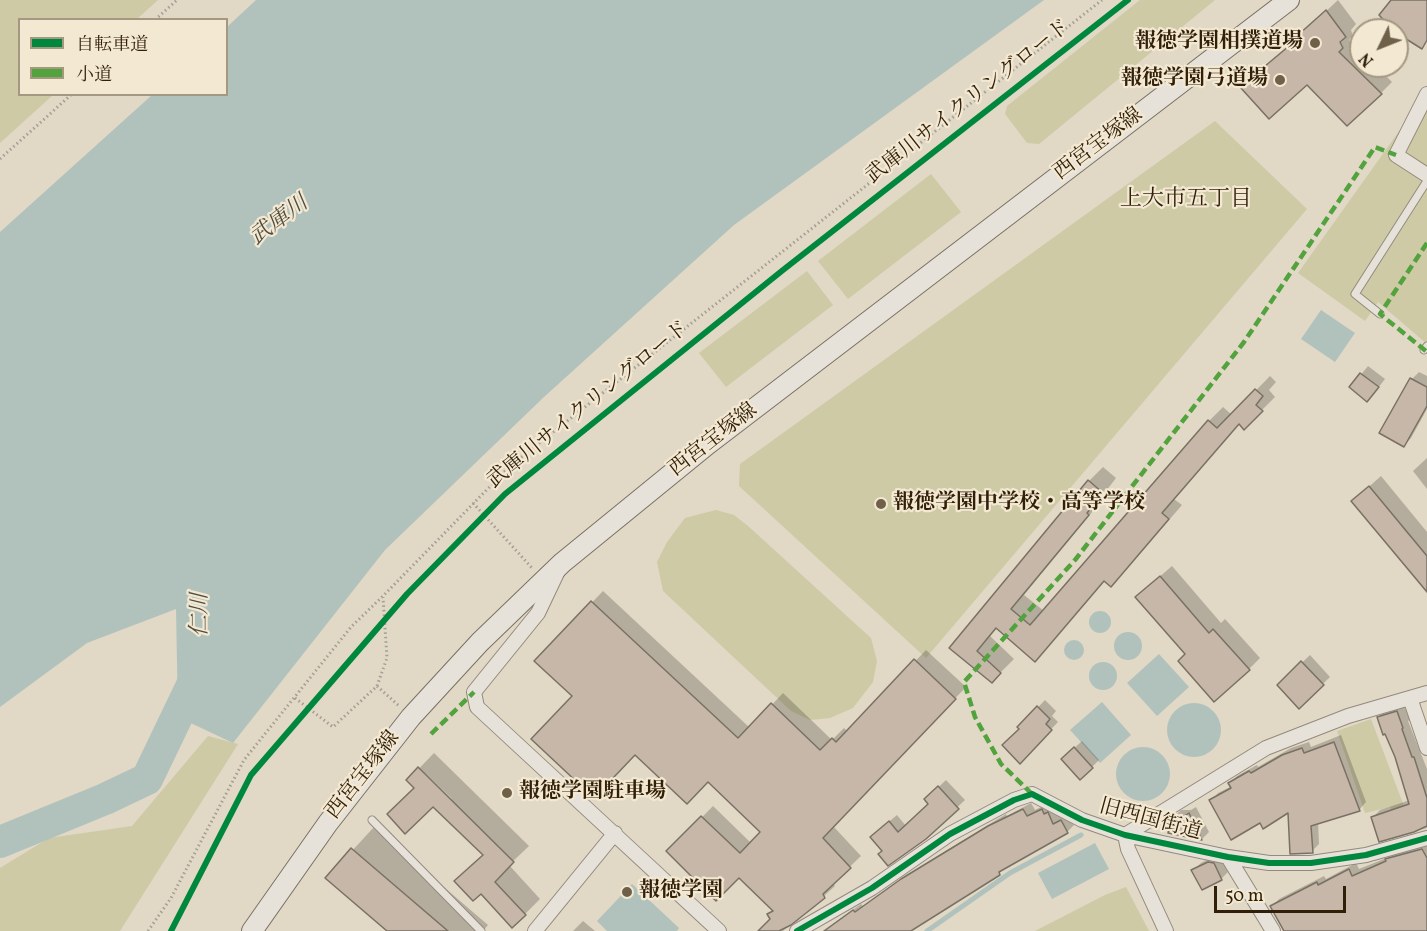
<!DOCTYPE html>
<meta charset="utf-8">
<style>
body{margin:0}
#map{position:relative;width:1427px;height:931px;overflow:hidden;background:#e1d8c5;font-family:Vollkorn,"Noto Serif JP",serif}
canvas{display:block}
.legend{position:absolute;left:18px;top:18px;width:210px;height:78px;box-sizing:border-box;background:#f3e8d2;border:2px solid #a59881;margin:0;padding:8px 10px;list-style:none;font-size:18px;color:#311f08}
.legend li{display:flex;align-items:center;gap:12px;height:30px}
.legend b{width:30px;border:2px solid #a59881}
.north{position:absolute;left:1349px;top:18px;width:60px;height:60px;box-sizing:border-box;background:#f3e8d2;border:2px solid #a59881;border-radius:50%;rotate:227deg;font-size:16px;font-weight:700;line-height:24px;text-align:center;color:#311f08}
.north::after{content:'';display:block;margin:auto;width:21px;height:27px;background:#6f604a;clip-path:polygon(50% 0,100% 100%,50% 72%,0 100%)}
.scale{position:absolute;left:1214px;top:886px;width:132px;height:27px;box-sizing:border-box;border:3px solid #311f08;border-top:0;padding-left:8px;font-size:18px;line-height:21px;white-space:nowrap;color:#311f08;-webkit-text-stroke:4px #f3e8d2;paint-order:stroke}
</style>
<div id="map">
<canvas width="1427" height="931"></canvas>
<ul class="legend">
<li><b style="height:8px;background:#00873e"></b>自転車道</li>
<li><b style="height:8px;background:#52a23e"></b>小道</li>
</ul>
<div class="north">N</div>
<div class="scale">50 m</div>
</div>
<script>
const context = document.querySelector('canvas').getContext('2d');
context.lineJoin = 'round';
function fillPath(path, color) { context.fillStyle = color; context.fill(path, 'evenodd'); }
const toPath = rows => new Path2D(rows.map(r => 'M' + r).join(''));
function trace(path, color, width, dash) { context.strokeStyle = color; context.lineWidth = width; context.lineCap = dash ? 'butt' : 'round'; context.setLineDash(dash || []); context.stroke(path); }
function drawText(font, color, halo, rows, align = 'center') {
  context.font = font + ' Vollkorn,"Noto Serif JP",serif'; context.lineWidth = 4.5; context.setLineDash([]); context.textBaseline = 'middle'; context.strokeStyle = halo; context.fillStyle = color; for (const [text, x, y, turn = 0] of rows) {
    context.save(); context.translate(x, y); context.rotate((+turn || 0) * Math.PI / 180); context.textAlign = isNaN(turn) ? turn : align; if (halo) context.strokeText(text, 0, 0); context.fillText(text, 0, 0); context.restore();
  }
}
fillPath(toPath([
 [0,0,158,0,137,19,20,20,20,94,53,95,0,143],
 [1140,0,1215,0,1039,144,1027,143,1005,114,1007,106],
 [1427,92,1427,344,1378,302,1365,321,1298,273],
 [1215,121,1307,209,926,658,739,486,740,464],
 [931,174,961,212,848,299,818,261],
 [807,271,833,305,726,387,699,353],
 [716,510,734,515,748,526,871,638,877,661,873,682,853,708,830,718,810,720,791,711,663,591,657,562,667,542,685,518],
 [1371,719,1413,830,1402,834,1390,807,1365,813,1337,731],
 [208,736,238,744,120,931,0,931,0,868,49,838,132,826],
 [1126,887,1149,931,1035,931,1105,895]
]), '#cecaa5');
fillPath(toPath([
 [256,0,1044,0,734,225,544,397,385,550,233,743,178,717,176,609,87,643,0,707,0,232,152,95,226,94,227,27],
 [1321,310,1355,333,1335,362,1301,339],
 '1089 622a11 11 0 1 1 22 0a11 11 0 1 1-22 0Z',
 '1114 646a14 14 0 1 1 28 0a14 14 0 1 1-28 0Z',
 '1064 650a10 10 0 1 1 20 0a10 10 0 1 1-20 0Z',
 [1159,654,1189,687,1157,716,1127,683],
 '1089 676a14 14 0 1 1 28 0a14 14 0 1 1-28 0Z',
 [1102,702,1131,735,1100,763,1070,730],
 '1167 730a27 27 0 1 1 54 0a27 27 0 1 1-54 0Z',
 '1116 774a27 27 0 1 1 54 0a27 27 0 1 1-54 0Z',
 [1095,843,1109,869,1052,899,1038,873],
 [632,884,679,928,677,931,607,931,597,921]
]), '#b1c2bd');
fillPath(toPath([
 [1338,0,1356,24,1351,30,1353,36,1349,40,1361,51,1361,66,1376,66,1392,82,1381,93,1254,76,1290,45],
 [1368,366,1385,379,1374,393,1351,387],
 [1419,372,1427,376,1427,409,1411,438,1404,446,1412,379],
 [1270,376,1276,382,1269,390,1275,397,1244,428,1240,423,1174,499,1182,505,1125,571,1105,580,1035,660,997,628,990,636,1014,659,992,681,951,648,1089,481,1103,467,1116,478,1100,499,1102,500,1024,595,1044,611,1209,421,1223,407,1232,415],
 [1427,458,1427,489,1413,471],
 [1381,476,1427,532,1427,590,1353,501],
 [1172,566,1221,623,1225,619,1260,658,1249,669,1149,586],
 [603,591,750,728,783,693,832,740,844,728,848,732,926,650,966,687,833,826,861,856,833,883,835,886,824,896,783,931,760,931,772,919,769,914,773,909,739,876,669,851,713,806,751,843,762,832,708,780,574,696,536,661],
 [1310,655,1330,677,1299,707,1279,685],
 [1045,700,1056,711,1052,716,1058,722,1020,761,1021,729,1019,727],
 [1404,705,1410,720,1408,721,1427,769,1427,828,1380,840,1373,817,1380,810,1410,800,1397,757,1379,717,1386,710],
 [1341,735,1366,802,1359,810,1318,822,1319,844,1312,851,1289,810,1260,821,1211,801,1218,793,1232,786,1230,783,1237,776,1257,765,1258,767,1291,748,1309,742,1311,747],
 [1082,741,1099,760,1092,767,1070,752],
 [434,753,529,846,509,865,540,899,525,914,471,865,484,854,408,780],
 [426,774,452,799,450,801,424,776],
 [946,780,965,800,925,838,884,851,879,830,897,815,906,826,930,803,926,799],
 [1031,803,1035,810,1049,803,1055,806,1061,818,1068,814,1074,825,1067,832,1007,866,999,873,910,929,911,931,823,931,861,904,863,906,910,873,1006,814,1007,816],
 [1196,807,1209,832,1202,839,1170,832,1173,818,1181,810,1191,810],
 [374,827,488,925,483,931,389,931,327,878],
 [1427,842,1427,927,1413,931,1283,931,1271,907,1279,899,1324,876,1326,879,1356,863,1359,869,1389,857,1394,852],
 [1216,855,1221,856,1228,872,1221,879,1193,870,1201,863],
 [583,921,595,931,573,931]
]), '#0003');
trace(toPath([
 [927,931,1010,873,1081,835]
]), '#b1c2bd', 5);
trace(toPath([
 [0,842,105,799,147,779,196,677]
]), '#b1c2bd', 32);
const building = toPath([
 [1391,0,1427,0,1427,40,1422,49,1403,37,1402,38,1397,34,1397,30,1393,30,1379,15,1391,0],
 [1326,10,1346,37,1340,42,1343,48,1339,52,1382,94,1347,126,1307,85,1269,119,1240,87,1289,46,1288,44,1326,10],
 [1360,373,1379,387,1367,402,1349,387,1360,373],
 [1410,378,1427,387,1427,406,1404,447,1379,433,1410,378],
 [1255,389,1263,396,1256,405,1263,411,1244,430,1239,424,1162,513,1169,519,1111,587,1104,581,1035,662,996,628,977,651,1001,673,992,683,949,648,1088,480,1103,493,1087,513,1089,515,1011,609,1030,625,1208,420,1217,428,1255,389],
 [1369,486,1427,556,1427,592,1351,501,1369,486],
 [1160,576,1209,633,1213,629,1250,670,1214,702,1178,661,1185,654,1135,597,1160,576],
 [591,601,738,738,771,703,820,750,832,738,836,742,914,659,956,699,823,838,851,868,823,894,825,898,791,925,779,931,758,931,770,919,767,914,773,911,739,878,716,901,666,851,701,816,740,853,760,832,708,782,687,804,635,755,594,798,531,739,572,696,534,661,591,601],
 [1301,661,1324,685,1299,709,1277,685,1301,661],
 [1037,706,1050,719,1046,724,1052,730,1020,764,1002,745,1019,729,1017,727,1037,706],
 [1397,711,1403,728,1402,729,1412,757,1414,757,1427,798,1427,826,1414,832,1379,842,1371,817,1409,804,1395,757,1385,734,1383,735,1377,717,1397,711],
 [1334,742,1360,811,1311,826,1313,853,1290,854,1288,813,1263,829,1260,823,1231,840,1209,800,1231,788,1228,783,1249,771,1251,773,1282,755,1302,748,1304,753,1334,742],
 [1074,747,1093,768,1080,780,1061,759,1074,747],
 [418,767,514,862,495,882,526,915,512,928,481,894,473,901,454,881,483,855,433,807,405,834,387,814,414,788,406,780,418,767],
 [938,786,959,809,926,839,888,866,878,854,882,851,870,837,889,821,898,832,928,804,924,799,938,786],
 [1023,809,1027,816,1042,809,1044,814,1048,812,1053,824,1061,820,1068,833,999,872,1000,875,911,931,824,931,853,910,855,912,901,879,988,826,1023,809],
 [1189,813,1202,840,1168,833,1172,817,1174,815,1183,817,1189,813],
 [351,848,448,931,387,931,325,878,351,848],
 [1422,849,1427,858,1427,931,1284,931,1270,906,1317,882,1318,885,1349,869,1352,876,1386,861,1385,859,1422,849],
 [1208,862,1214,863,1222,880,1202,890,1191,870,1208,862]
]);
fillPath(building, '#c7b7a8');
trace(building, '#797164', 1.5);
const service = toPath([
 [1380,314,1355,294,1427,181],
 [1424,350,1427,346],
 [372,820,481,931]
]);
const minor = toPath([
 [1427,94,1396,155,1427,175],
 [557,573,538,613,474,692,477,707,719,931],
 [1410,698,1427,748],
 [1228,857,1273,931],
 [535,931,615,833],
 [797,931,872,888,950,834,1014,800,1032,794,1082,820,1125,835,1228,857,1269,863,1311,863,1366,855,1427,838],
 [1166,931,1128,849,1125,835,1266,748,1348,716,1427,693]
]);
const secondary = toPath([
 [252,931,328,823,411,717,480,642,562,563,708,444,1289,0]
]);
trace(service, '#928a7d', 9);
trace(minor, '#928a7d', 16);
trace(secondary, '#797164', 22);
trace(toPath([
 [155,20,177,0],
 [0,159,72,94],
 [473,503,532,568],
 [377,686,387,658,383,597],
 [295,698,333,727,377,686,399,706],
 [148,931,171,898,244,760,351,627,383,596,510,466,1102,0]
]), '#a49f95', 3, [1.5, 3]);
trace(service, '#e7e2d9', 7);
trace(minor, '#e7e2d9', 14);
trace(secondary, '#e7e2d9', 20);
trace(toPath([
 [1427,243,1380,314,1427,352],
 [431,734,474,692],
 [1032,794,1001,764,975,717,964,682,1075,560,1244,342,1375,147,1396,155]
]), '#52a23e', 4.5, [9, 4.5]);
trace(toPath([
 [171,931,251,775,407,594,505,494,783,270,1128,0],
 [797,931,872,888,950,834,1014,800,1032,794,1082,820,1125,835,1228,857,1269,863,1311,863,1366,855,1427,838]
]), '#00873e', 6);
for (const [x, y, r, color] of [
 [1315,43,6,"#6f604a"],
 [1280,80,6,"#6f604a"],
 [881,504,6,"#6f604a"],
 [507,793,6,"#6f604a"],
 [627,892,6,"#6f604a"]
]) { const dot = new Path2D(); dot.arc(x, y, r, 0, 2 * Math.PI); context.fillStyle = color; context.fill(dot); trace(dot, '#f3e8d2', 2); }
drawText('bold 21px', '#311f08', '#f3e8d2', [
 ["報徳学園相撲道場",1303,43,"right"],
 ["報徳学園弓道場",1268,80,"right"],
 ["報徳学園中学校・高等学校",893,504],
 ["報徳学園駐車場",519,793],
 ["報徳学園",639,892]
], 'left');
drawText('21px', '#311f08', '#f3e8d2', [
 ["武庫川サイクリングロード",969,103,-38],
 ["西宮宝塚線",1099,145,-37],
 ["武庫川サイクリングロード",589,406,-39],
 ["西宮宝塚線",714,441,-38],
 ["西宮宝塚線",364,776,-52],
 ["旧西国街道",1150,821,15]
]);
drawText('22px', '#311f08', '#f3e8d2', [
 ["上大市五丁目",1186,201]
]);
drawText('italic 22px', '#514d3d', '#f3e8d2', [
 ["武庫川",280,222,-37],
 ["仁川",202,615,-90]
]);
</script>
